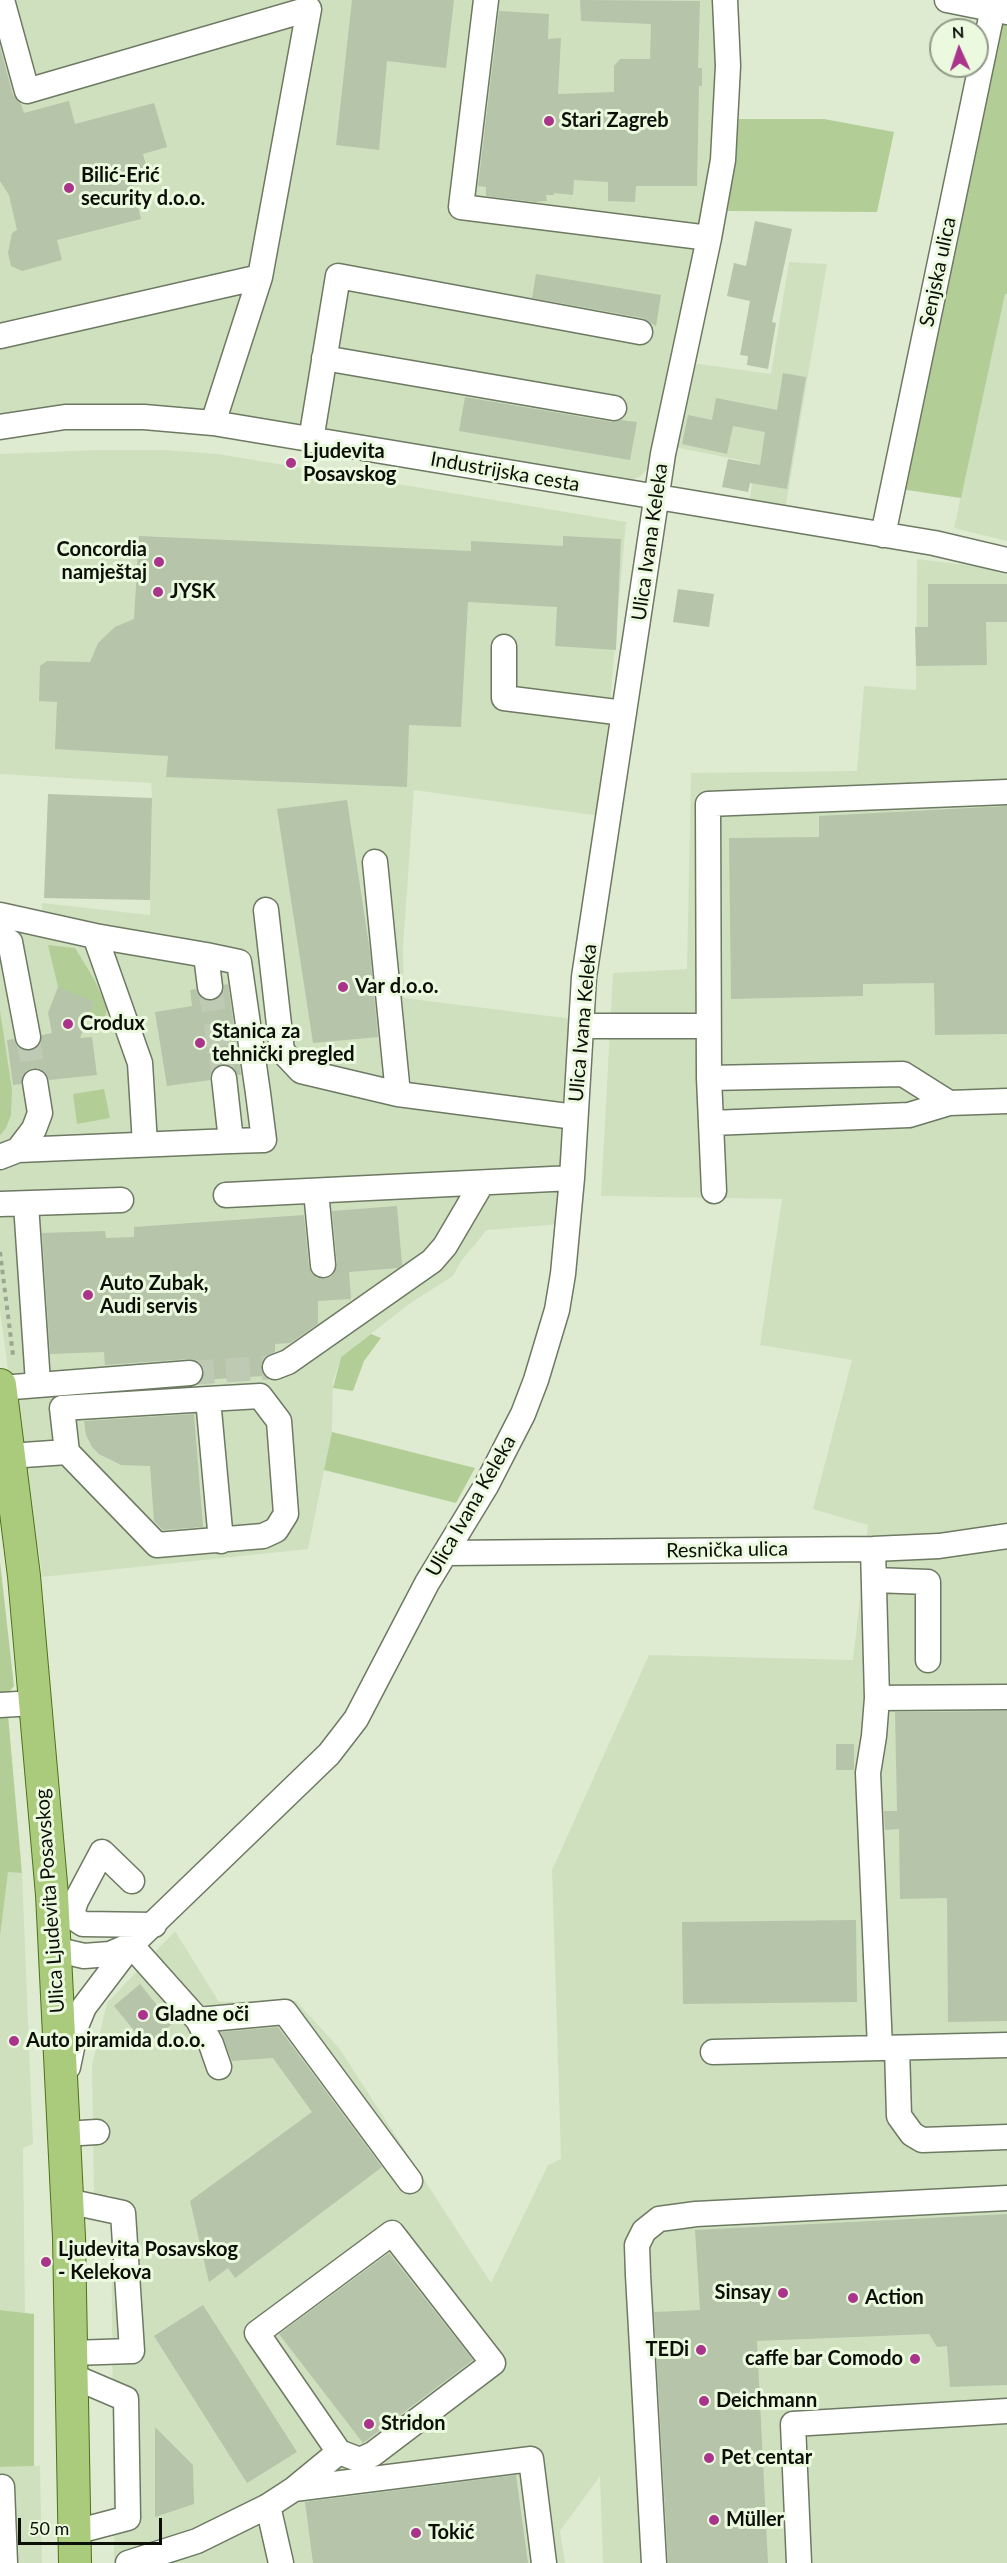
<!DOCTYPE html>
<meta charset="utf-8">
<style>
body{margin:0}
#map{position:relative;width:1007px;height:2563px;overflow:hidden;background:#deebd1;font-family:Lato,sans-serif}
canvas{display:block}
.north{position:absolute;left:929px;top:18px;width:60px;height:60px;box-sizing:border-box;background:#ebf9de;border:2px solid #919b88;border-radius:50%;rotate:357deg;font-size:16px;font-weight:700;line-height:24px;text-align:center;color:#0b0f07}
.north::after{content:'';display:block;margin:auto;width:21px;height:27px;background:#aa348c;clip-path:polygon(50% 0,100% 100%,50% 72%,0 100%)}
.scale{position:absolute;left:18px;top:2518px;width:144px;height:27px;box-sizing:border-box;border:3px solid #0b0f07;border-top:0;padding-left:8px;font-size:18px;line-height:21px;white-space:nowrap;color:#0b0f07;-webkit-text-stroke:4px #ebf9de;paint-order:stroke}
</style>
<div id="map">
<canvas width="1007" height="2563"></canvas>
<div class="north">N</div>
<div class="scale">50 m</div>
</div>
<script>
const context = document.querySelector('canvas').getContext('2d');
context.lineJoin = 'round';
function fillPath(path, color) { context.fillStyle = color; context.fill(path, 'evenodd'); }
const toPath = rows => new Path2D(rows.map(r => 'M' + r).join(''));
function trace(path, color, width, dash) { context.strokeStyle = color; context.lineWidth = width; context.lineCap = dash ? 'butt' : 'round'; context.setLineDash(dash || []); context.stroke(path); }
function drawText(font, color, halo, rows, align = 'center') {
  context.font = font + ' Lato,sans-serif'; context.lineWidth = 6; context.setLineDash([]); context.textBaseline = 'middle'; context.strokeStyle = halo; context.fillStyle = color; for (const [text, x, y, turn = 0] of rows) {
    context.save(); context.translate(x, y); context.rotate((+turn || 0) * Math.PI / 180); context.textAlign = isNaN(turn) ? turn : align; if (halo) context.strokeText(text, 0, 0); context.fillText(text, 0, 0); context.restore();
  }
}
fillPath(toPath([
 [0,0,716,0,719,62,713,163,652,463,641,476,627,482,59,407,0,414],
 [789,262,827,264,785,510,749,506,755,463,674,447,692,363,771,374],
 [1005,293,1007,294,1007,541,954,528],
 [97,450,165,450,218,454,626,522,600,816,414,790,403,948,404,998,573,1019,561,1224,487,1230,461,1261,453,1276,412,1302,341,1357,333,1381,332,1432,308,1549,42,1577,39,1550,28,1518,0,1310,0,903,42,914,42,903,150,915,152,798,151,783,0,774,0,454],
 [917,559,976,566,1007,575,1007,2563,603,2563,600,2476,560,2531,565,2563,114,2563,111,2195,94,2195,92,2065,107,2003,175,1931,219,2002,296,2001,339,2048,491,2283,548,2165,561,2159,552,1870,649,1655,853,1660,868,1525,813,1509,852,1360,760,1345,782,1199,601,1196,613,973,687,969,691,773,857,771,864,686,916,690],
 [8,1871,22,1873,33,2144,23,2148,25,2313,0,2310,0,1937],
 [40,2466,42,2563,0,2563,0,2467]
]), '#cfe0bf');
fillPath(toPath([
 [993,19,1007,22,1007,294,1005,294,961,498,900,489],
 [739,119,824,119,894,132,877,212,728,211],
 [48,945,75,948,94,979,107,1008,105,1019,89,1015,58,987],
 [0,1011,12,1089,11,1115,6,1128,0,1135],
 [104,1089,110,1118,77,1124,73,1094],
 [371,1334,381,1338,364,1361,353,1391,333,1388,341,1357],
 [332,1432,475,1468,456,1503,324,1470],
 [0,1562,14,1686,9,1692,0,1692],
 [0,1715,8,1715,22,1873,8,1872,0,1937],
 [0,2310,34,2314,34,2466,0,2467]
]), '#b2ce96');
fillPath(toPath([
 [352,0,454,0,446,68,387,61,379,150,336,145],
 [580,0,700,1,698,68,702,68,702,86,699,86,697,186,636,186,635,202,608,201,608,182,574,180,573,195,554,193,554,195,546,195,547,201,535,202,486,196,486,187,478,186,499,11,549,14,548,39,561,38,558,94,614,92,614,66,620,59,650,59,651,24,581,21],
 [0,47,13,95,21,104,24,113,69,101,75,124,154,103,167,147,143,154,148,173,131,178,141,219,57,240,62,260,22,271,11,266,8,253,12,233,17,230,9,195,0,181],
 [755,221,792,229,772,322,776,323,768,369,747,365,748,356,740,355,750,301,727,296,734,263,746,266],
 [536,274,661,295,656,326,643,318,532,298],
 [783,373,806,377,787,489,750,483,748,492,722,487,728,459,760,465,765,432,733,426,727,454,682,444,688,415,712,420,716,398,777,410],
 [465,397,612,422,621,420,637,422,630,460,459,431],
 [139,536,471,551,471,541,563,546,563,536,621,539,616,650,555,646,557,607,468,602,461,727,409,725,407,787,166,777,168,756,55,749,57,702,39,701,40,666,47,661,90,662,98,643,115,627,134,619],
 [928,584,1007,584,1007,622,986,622,987,665,916,666,915,627,928,627],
 [678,589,714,594,709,627,673,622],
 [48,794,152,798,150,900,44,898],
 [347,800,370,952,378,1037,313,1043,277,809],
 [1007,806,1007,1034,935,1035,934,983,863,984,863,996,731,999,729,838,819,837,819,816],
 [228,984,241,1075,238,1075,230,1065,222,1064,211,1072,210,1080,167,1086,155,1012,192,1006,190,990,196,989,204,1000,212,1001,219,998,223,992,224,985],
 [58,987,94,1002,80,1038,92,1037,97,1075,49,1080,46,1073,33,1068,26,1071,21,1084,13,1085,7,1040,14,1039,18,1047,30,1051,38,1047,42,1035,52,1033,48,1013],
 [397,1206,402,1265,398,1268,349,1272,351,1299,318,1301,318,1324,290,1343,275,1344,275,1352,264,1358,261,1364,264,1376,202,1380,204,1372,202,1365,197,1360,189,1359,105,1365,104,1352,50,1354,42,1233,105,1231,106,1238,134,1237,134,1227,304,1215,309,1267,317,1278,324,1279,332,1276,337,1264,332,1211],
 [194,1414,203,1527,163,1530,154,1521,150,1466,121,1465,99,1454,92,1447,86,1435,84,1421],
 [1007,1711,1007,2021,948,2022,947,1898,900,1899,899,1829,885,1830,884,1811,897,1811,895,1712],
 [836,1744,854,1744,854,1770,836,1770],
 [856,1920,857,2002,683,2004,682,1922],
 [140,1984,172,2024,146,2045,114,2006],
 [278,2027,382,2167,235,2278,228,2268,209,2282,190,2201,312,2112,273,2058,232,2061,221,2032],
 [1007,2214,1007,2385,950,2387,947,2346,937,2347,929,2334,757,2341,768,2563,668,2563,654,2312,700,2310,695,2230],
 [389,2253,473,2360,363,2443,279,2334],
 [203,2305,297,2452,247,2483,154,2336],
 [155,2427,193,2465,194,2504,155,2517],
 [516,2475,528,2563,313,2563,305,2502]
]), '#b6c4aa');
trace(toPath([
 [210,987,224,1078],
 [28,1037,35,1082],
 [190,1373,275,1367]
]), '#becab3', 24, [24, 12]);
const minor = toPath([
 [486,0,461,207,709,238],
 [947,0,1007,12],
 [0,336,260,277,309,9,27,91,2,0],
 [324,358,614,408],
 [213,423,260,277],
 [0,427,65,417,144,417,213,423,934,543,1007,560],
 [311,440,338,276,640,332],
 [883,535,993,8],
 [504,647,504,698,624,713],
 [375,862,398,1094],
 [266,910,282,1051,301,1071,398,1094,575,1117],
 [0,915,95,936,206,955,210,987],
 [0,935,10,942,28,1037],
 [95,936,140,1063,145,1144],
 [206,955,239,962,258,1093,264,1140,231,1141],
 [581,1026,708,1026],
 [709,1078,903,1074,949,1103],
 [712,1123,909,1115,949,1103,1007,1101],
 [18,1150,34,1129,40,1113,35,1082],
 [0,1157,18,1150,231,1141,224,1078],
 [316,1191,323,1265],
 [714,1191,709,1078,708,804,1007,792],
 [226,1195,572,1178],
 [0,1204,121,1200],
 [26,1204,38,1383],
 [275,1367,288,1362,432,1261,445,1246,482,1183],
 [0,1388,190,1373],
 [67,1452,62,1408,208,1399,221,1541],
 [9,1456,67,1452,157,1545,263,1536,276,1530,286,1514,279,1421,260,1396,208,1399],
 [873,1549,877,1698,874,1736,868,1773,880,2048],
 [446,1553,873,1549,939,1546,1007,1536],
 [874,1580,928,1582,928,1660],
 [877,1698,1007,1697],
 [0,1705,35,1703],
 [52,1895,71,1916,83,1924,154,1925],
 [71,1916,76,1901,102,1852,132,1881],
 [54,1949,84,1956,110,1954,131,1945,329,1754,356,1719,427,1583,486,1486,523,1414,536,1380,557,1310,563,1274,572,1178,584,977,663,454,709,238,723,160,728,66,725,0],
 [198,2020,211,2044,219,2067],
 [897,2048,899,2116,912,2134,922,2140,1007,2137],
 [713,2052,1007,2045],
 [68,2067,77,2024,84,2007,131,1945,198,2020,285,2012,410,2181],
 [64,2134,97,2132],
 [67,2201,123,2213,132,2351,72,2353],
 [72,2376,126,2399,128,2518,75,2532],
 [2,2487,5,2563],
 [294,2489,339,2452,257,2333,392,2233,493,2363,373,2454,360,2460,339,2452],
 [268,2506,281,2563],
 [128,2563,197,2541,268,2506,294,2489,531,2459,544,2563],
 [654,2563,638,2275,637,2245,644,2231,659,2219,696,2214,1007,2198],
 [799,2563,793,2424,1007,2411]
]);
const major = toPath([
 [0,1385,24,1576,52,1895,69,2237,75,2563]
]);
trace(minor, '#6d7962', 27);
trace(major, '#4e721a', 34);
trace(toPath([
 [0,1252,13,1355]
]), '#9ca792', 4, [4.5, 4.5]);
trace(minor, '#fff', 24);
trace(major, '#aaca7c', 32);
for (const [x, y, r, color] of [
 [549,121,6,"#aa348c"],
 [69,188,6,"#aa348c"],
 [291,463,6,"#aa348c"],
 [159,562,6,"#aa348c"],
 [158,592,6,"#aa348c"],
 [343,987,6,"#aa348c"],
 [68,1024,6,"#aa348c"],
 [200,1043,6,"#aa348c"],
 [88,1295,6,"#aa348c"],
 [143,2015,6,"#aa348c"],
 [14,2041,6,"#aa348c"],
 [46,2262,6,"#aa348c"],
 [783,2293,6,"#aa348c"],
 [853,2298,6,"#aa348c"],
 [701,2350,6,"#aa348c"],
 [915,2359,6,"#aa348c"],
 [704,2401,6,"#aa348c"],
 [369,2424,6,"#aa348c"],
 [709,2458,6,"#aa348c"],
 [714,2520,6,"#aa348c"],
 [416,2533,6,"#aa348c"]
]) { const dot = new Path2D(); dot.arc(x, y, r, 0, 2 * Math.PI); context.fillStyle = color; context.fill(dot); trace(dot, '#ebf9de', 2); }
drawText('bold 20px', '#0b0f07', '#ebf9de', [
 ["Stari Zagreb",561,121],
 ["Bilić-Erić",81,176],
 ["security d.o.o.",81,199],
 ["Ljudevita",303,452],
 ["Posavskog",303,475],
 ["Concordia",147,550,"right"],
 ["namještaj",147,573,"right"],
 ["JYSK",170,592],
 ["Var d.o.o.",355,987],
 ["Crodux",80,1024],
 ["Stanica za",212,1032],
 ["tehnički pregled",212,1055],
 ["Auto Zubak,",100,1284],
 ["Audi servis",100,1307],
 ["Gladne oči",155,2015],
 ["Auto piramida d.o.o.",26,2041],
 ["Ljudevita Posavskog",58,2250],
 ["- Kelekova",58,2273],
 ["Sinsay",771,2293,"right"],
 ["Action",865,2298],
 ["TEDi",689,2350,"right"],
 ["caffe bar Comodo",903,2359,"right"],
 ["Deichmann",716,2401],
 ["Stridon",381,2424],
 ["Pet centar",721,2458],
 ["Müller",726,2520],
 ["Tokić",428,2533]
], 'left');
drawText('20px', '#0b0f07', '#ebf9de', [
 ["Senjska ulica",938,272,-78],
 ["Industrijska cesta",505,472,10],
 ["Ulica Ivana Keleka",650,542,-82],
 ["Ulica Ivana Keleka",583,1023,-85],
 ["Ulica Ivana Keleka",471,1506,-60],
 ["Resnička ulica",727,1550,-1],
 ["Ulica Ljudevita Posavskog",50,1901,-94]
]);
</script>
